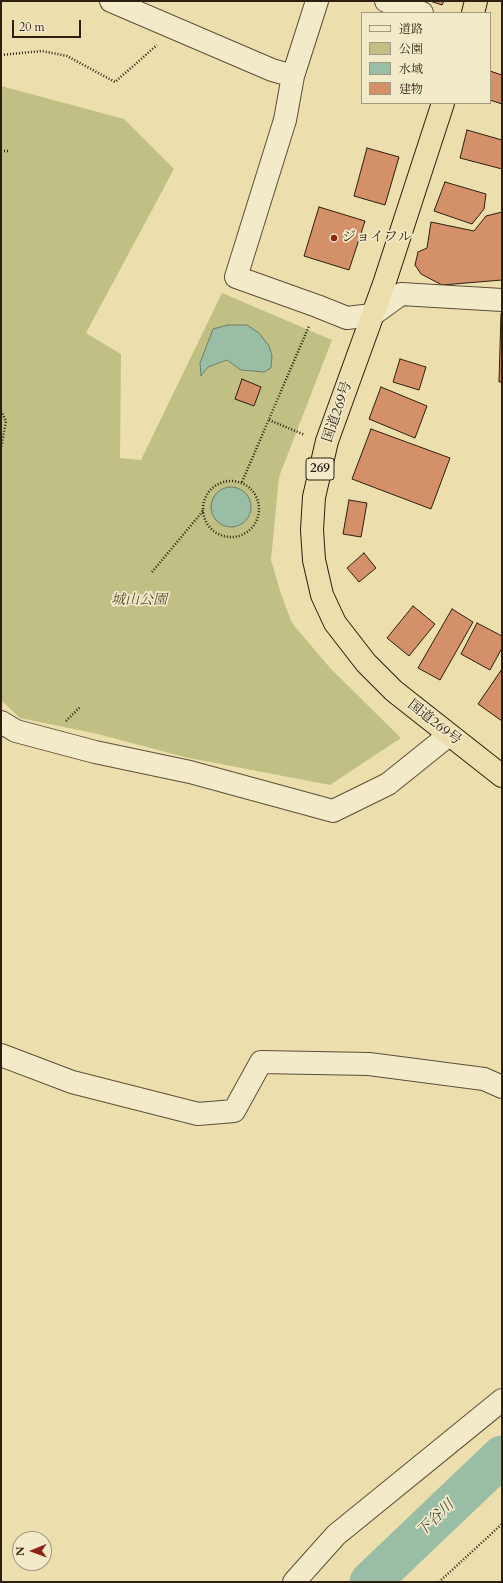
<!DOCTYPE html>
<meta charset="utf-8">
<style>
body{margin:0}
#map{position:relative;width:503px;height:1583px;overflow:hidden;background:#eddfad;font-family:Cardo,"Noto Serif JP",serif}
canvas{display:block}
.frame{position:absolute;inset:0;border:2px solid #2c1e10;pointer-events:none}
.legend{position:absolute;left:361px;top:12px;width:130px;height:92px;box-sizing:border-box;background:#f3eaca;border:1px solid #a39880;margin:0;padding:5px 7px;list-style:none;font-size:12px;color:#2c1e10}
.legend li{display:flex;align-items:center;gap:8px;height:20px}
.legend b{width:20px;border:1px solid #a39880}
.north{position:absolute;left:12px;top:1531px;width:40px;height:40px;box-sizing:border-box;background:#f3eaca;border:1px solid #a39880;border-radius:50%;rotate:269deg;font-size:11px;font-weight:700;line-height:16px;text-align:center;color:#2c1e10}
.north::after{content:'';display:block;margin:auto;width:14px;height:18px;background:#8f2418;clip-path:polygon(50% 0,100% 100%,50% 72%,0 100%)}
.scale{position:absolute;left:12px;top:20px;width:69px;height:18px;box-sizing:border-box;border:2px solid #2c1e10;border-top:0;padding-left:5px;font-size:12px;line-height:14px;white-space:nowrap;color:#2c1e10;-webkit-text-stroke:3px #f3eaca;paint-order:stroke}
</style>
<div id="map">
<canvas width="503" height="1583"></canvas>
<div class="frame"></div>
<ul class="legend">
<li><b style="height:5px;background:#f3eaca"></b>道路</li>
<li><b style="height:11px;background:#c0c084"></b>公園</li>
<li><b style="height:11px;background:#9abda6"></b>水域</li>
<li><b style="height:11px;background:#d49069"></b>建物</li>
</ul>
<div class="north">N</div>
<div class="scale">20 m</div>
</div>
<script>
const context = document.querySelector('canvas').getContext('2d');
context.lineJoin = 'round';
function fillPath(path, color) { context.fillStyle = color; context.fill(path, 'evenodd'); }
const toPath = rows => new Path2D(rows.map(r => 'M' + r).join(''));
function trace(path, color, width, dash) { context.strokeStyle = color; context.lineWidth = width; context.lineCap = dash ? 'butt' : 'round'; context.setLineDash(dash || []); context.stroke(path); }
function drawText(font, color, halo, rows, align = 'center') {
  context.font = font + ' Cardo,"Noto Serif JP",serif'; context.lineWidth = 3.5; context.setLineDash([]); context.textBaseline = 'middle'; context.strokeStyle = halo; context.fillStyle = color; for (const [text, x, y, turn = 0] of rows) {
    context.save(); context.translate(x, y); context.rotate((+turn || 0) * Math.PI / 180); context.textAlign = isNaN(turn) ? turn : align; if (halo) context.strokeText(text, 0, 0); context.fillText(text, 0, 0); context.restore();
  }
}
fillPath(toPath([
 [1,86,124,119,174,169,86,333,121,354,120,458,141,460,222,293,332,340,279,477,271,560,281,594,292,623,331,669,401,738,330,785,184,757,98,734,20,718,1,700]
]), '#c0c084');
const water = toPath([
 [228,325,247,325,259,333,269,346,272,356,271,368,264,372,241,370,227,360,208,367,201,376,200,363,213,329,228,325],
 '211 507a20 20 0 1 1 40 0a20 20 0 1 1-40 0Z'
]);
fillPath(water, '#9abda6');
trace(water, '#6e7d6a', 1);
trace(toPath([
 [370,1582,502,1456]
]), '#9abda6', 41);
const building = toPath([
 [430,1,444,1,442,5,430,1],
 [490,71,502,75,502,104,490,100,490,71],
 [467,130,502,140,502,169,460,158,467,130],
 [367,148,399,157,385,205,354,196,367,148],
 [445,182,486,194,484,209,472,224,434,211,445,182],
 [319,207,365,221,349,270,304,256,319,207],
 [502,212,502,280,442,285,421,274,415,265,418,252,427,248,431,222,474,231,486,216,502,212],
 [501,314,502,314,502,382,499,382,501,314],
 [400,359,426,367,419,390,393,382,400,359],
 [242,379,261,387,254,406,235,399,242,379],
 [381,387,427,406,415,438,369,419,381,387],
 [371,429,450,458,431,509,352,479,371,429],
 [349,500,367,503,361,537,343,534,349,500],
 [364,553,376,568,359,582,347,568,364,553],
 [413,606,435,624,409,656,387,638,413,606],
 [452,609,473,622,440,680,418,668,452,609],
 [477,623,502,636,502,648,490,670,461,654,477,623],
 [502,669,502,721,478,704,502,669]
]);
fillPath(building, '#d49069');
trace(building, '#2c1e10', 1);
const minor = toPath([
 [111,1,272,70,293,76,285,120,236,277,317,306,347,318,372,315,401,294,502,300],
 [386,1,422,13],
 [293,76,317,1],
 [1,722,16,731,95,752,190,772,333,811,388,784,449,735],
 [1,1055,72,1082,198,1114,234,1111,261,1062,369,1064,484,1079,502,1087],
 [294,1582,336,1535,502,1400]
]);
const highway = toPath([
 [473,13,476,1],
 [443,103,385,281,327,441,314,497,312,530,314,560,322,595,335,623,366,663,394,691,502,776]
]);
trace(minor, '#5c4e37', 24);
trace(highway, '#2c1e10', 24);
trace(toPath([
 [1,55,42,51,67,56,115,82,157,45],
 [1,151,9,151],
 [1,411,6,421,1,448],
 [269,420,305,435],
 '203 509a28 28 0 1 1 56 0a28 28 0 1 1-56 0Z',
 [242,482,309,326],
 [152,572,203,511],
 [66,721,80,707],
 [439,1582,502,1524]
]), '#2c1e10', 2.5, [1, 2]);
trace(minor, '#f3eaca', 22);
trace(highway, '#eddfad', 22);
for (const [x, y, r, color] of [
 [334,238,4,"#8f2418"]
]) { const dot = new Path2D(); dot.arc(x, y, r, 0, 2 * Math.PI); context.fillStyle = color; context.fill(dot); trace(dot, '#f3eaca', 1.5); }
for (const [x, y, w] of [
 [320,469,28]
]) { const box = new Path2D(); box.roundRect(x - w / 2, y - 11, w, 22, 3); context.fillStyle = '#f3eaca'; context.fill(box); trace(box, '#2c1e10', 1); }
drawText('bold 13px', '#2c1e10', null, [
 ["269",320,469]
]);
drawText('14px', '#2c1e10', '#f3eaca', [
 ["ジョイフル",342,238]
], 'left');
drawText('14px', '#2c1e10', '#f3eaca', [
 ["国道269号",338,412,-71],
 ["国道269号",434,723,38]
]);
drawText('italic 14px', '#584f33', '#f3eaca', [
 ["城山公園",139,601]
]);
drawText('italic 15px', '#4d4e3d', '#f3eaca', [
 ["下谷川",436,1519,-44]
]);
</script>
